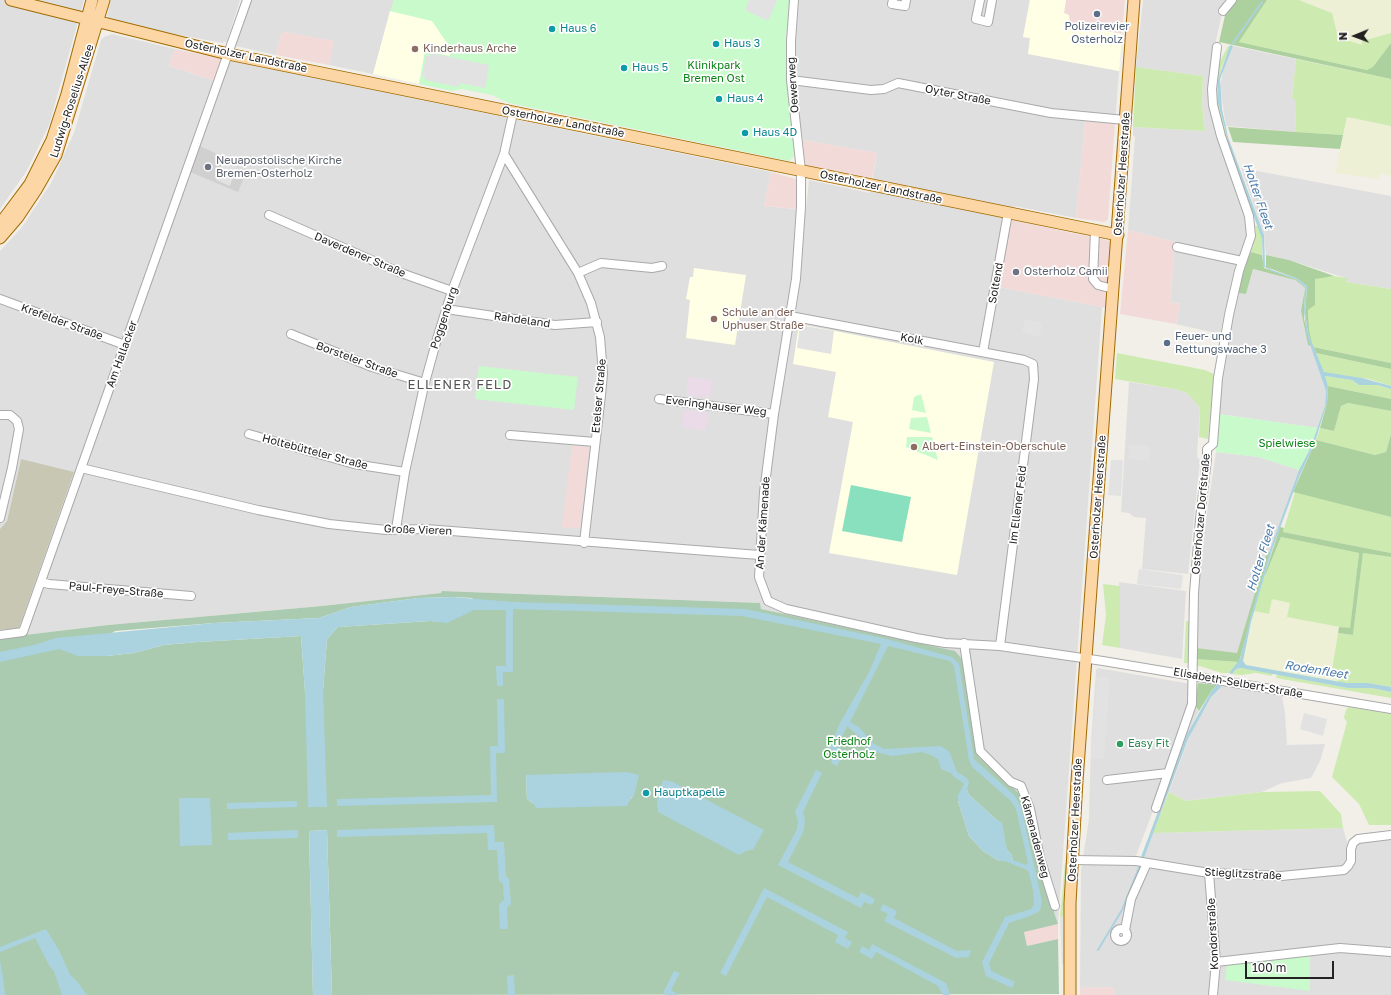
<!DOCTYPE html>
<meta charset="utf-8">
<style>
body{margin:0}
#map{position:relative;width:1391px;height:995px;overflow:hidden;background:#f2efe9;font-family:"Golos Text",sans-serif}
canvas{display:block}
.north{position:absolute;left:1335px;top:16px;width:40px;height:40px;-webkit-text-stroke:3px #fff;paint-order:stroke;rotate:269deg;font-size:11px;font-weight:700;line-height:16px;text-align:center;color:#222}
.north::after{content:'';display:block;margin:auto;width:14px;height:18px;background:#222;clip-path:polygon(50% 0,100% 100%,50% 72%,0 100%)}
.scale{position:absolute;left:1245px;top:961px;width:89px;height:18px;box-sizing:border-box;border:2px solid #222;border-top:0;padding-left:5px;font-size:12px;line-height:14px;white-space:nowrap;color:#222;-webkit-text-stroke:3px #fff;paint-order:stroke}
</style>
<div id="map">
<canvas width="1391" height="995"></canvas>
<div class="north">N</div>
<div class="scale">100 m</div>
</div>
<script>
const context = document.querySelector('canvas').getContext('2d');
context.lineJoin = 'round';
function fillPath(path, color) { context.fillStyle = color; context.fill(path, 'evenodd'); }
const toPath = rows => new Path2D(rows.map(r => 'M' + r).join(''));
function trace(path, color, width, dash) { context.strokeStyle = color; context.lineWidth = width; context.lineCap = dash ? 'butt' : 'round'; context.setLineDash(dash || []); context.stroke(path); }
function drawText(font, color, halo, rows, align = 'center') {
  context.font = font + ' "Golos Text",sans-serif'; context.lineWidth = 3.5; context.setLineDash([]); context.textBaseline = 'middle'; context.strokeStyle = halo; context.fillStyle = color; for (const [text, x, y, turn = 0] of rows) {
    context.save(); context.translate(x, y); context.rotate((+turn || 0) * Math.PI / 180); context.textAlign = isNaN(turn) ? turn : align; if (halo) context.strokeText(text, 0, 0); context.fillText(text, 0, 0); context.restore();
  }
}
fillPath(toPath([
 [0,0,84,0,49,125,26,172,0,209],
 [111,0,240,0,227,41,223,43,169,33,110,18,107,16],
 [251,0,394,0,373,74,329,65,333,41,285,32,281,34,276,55,236,46,236,43],
 [799,0,1030,0,1023,37,1030,38,1028,54,1119,71,1115,124,1085,121,1076,218,1014,206,999,287,1102,307,1058,924,1042,876,1021,795,979,757,962,659,761,609,760,603,442,591,441,593,322,606,108,625,27,635,83,475,21,459,7,521,0,529,0,251,22,227,51,183,59,166,74,133,101,40,104,37,112,34,175,49,169,66,213,80,222,59,771,172,764,206,806,210,809,180,870,193,877,153,803,140,799,117,794,59],
 [1143,0,1225,0,1213,54,1211,106,1217,140,1245,219,1248,235,1243,250,1235,266,1220,334,1176,324,1180,304,1170,302,1175,242,1128,230,1135,137,1133,135,1133,127,1205,131,1202,105,1203,76,1136,67],
 [1233,46,1296,59,1292,98,1295,99,1296,132,1226,126,1220,87,1224,66],
 [1241,168,1391,196,1391,289,1346,282,1346,278,1289,260,1266,255,1264,235],
 [1253,269,1295,280,1305,288,1301,311,1308,345,1311,346,1326,391,1325,407,1318,428,1218,414,1221,378,1237,293,1246,294],
 [1129,382,1175,389,1187,393,1200,408,1197,456,1200,461,1188,574,1142,569,1146,518,1134,517,1129,513,1121,512],
 [1216,452,1259,457,1299,470,1270,552,1267,552,1237,654,1196,648,1201,554],
 [1119,582,1186,591,1182,659,1120,648],
 [1098,668,1191,684,1196,709,1199,711,1187,734,1173,775,1166,776,1136,856,1144,858,1153,833,1343,828,1348,845,1391,838,1391,995,1114,995,1113,987,1080,988,1081,870,1089,819,1091,744,1096,670],
 [1222,686,1282,696,1285,713,1287,745,1325,744,1320,761,1311,778,1282,783,1262,792,1202,799,1186,801,1169,792,1194,724,1211,697]
]), '#e0dfdf');
fillPath(toPath([
 [1066,0,1125,0,1122,34,1069,24,1064,13],
 [285,32,334,41,329,65,276,55,281,34],
 [175,49,222,59,213,80,169,66],
 [1085,121,1115,124,1108,220,1104,222,1076,218],
 [803,140,877,153,872,178,804,165],
 [771,172,796,179,797,209,764,206],
 [1011,220,1111,241,1107,308,999,287],
 [1128,230,1175,242,1170,302,1180,304,1176,324,1120,314],
 [572,445,589,447,580,529,562,527],
 [1058,924,1058,939,1027,946,1024,931],
 [1113,987,1114,995,1080,995,1080,988]
]), '#f2dad9');
fillPath(toPath([
 [688,377,712,380,710,398,686,395],
 [684,410,708,413,706,430,682,427]
]), '#ebdbe8');
fillPath(toPath([
 [1030,0,1066,0,1064,13,1069,15,1070,24,1122,34,1119,71,1028,54,1030,38,1023,37],
 [390,11,433,21,450,46,450,56,425,52,419,84,373,74],
 [694,268,746,275,735,345,686,338,690,300,686,299,690,277,693,277],
 [799,324,994,362,957,575,829,553,853,422,828,417,836,372,793,364]
]), '#ffffe5');
fillPath(toPath([
 [200,146,238,164,237,169,246,173,238,192,190,172]
]), '#d0d0d0');
fillPath(toPath([
 [21,459,74,472,19,628,0,630,0,529,7,521]
]), '#c7c7b4');
fillPath(toPath([
 [1299,0,1391,0,1391,33,1362,41,1362,46,1338,37,1332,13],
 [1347,117,1391,126,1391,176,1380,174,1379,179,1335,173],
 [1272,599,1290,603,1287,617,1339,627,1331,676,1339,678,1338,682,1246,665,1243,661,1244,655,1254,611,1269,614]
]), '#eef0d5');
fillPath(toPath([
 [1267,0,1299,0,1332,13,1338,37,1362,45,1362,41,1391,33,1391,43,1373,68,1367,70,1239,42],
 [1228,46,1230,47,1221,69,1218,103,1231,152,1254,216,1251,216,1219,124,1215,93,1217,71,1220,61],
 [1296,59,1391,79,1391,126,1347,117,1343,135,1296,132,1295,100,1292,98],
 [1136,67,1203,76,1202,105,1205,131,1133,127],
 [1255,226,1258,226,1262,239,1262,255,1251,252,1256,234],
 [1334,276,1347,278,1346,282,1391,289,1391,363,1313,347,1309,330,1308,310,1315,304,1315,278],
 [1117,353,1205,370,1214,374,1208,439,1199,437,1200,408,1187,393,1175,389,1115,379],
 [1316,353,1391,369,1391,386,1369,379,1324,373],
 [1325,376,1352,380,1359,385,1378,385,1391,389,1391,399,1328,386],
 [1348,403,1391,411,1391,434,1386,452,1375,455,1316,440,1320,428,1334,431,1341,406],
 [1295,492,1391,517,1391,553,1283,532],
 [1281,537,1359,553,1350,629,1287,617,1290,603,1272,599,1269,614,1254,611,1265,574,1266,574],
 [1363,553,1391,557,1391,687,1368,683,1346,684,1338,682,1338,678,1331,676,1338,633,1353,635],
 [1103,584,1120,586,1120,648,1102,645,1106,615],
 [1186,621,1190,621,1191,630,1189,639,1188,663,1184,663],
 [1195,659,1239,662,1229,673,1222,673,1196,665],
 [1241,668,1264,671,1273,673,1272,676,1256,673,1242,675,1232,674,1236,669],
 [1277,674,1348,688,1372,688,1391,692,1391,698,1276,678],
 [1350,707,1391,714,1391,825,1369,825,1359,804,1332,777,1347,722,1344,718,1345,713,1347,708],
 [1320,791,1341,814,1343,828,1153,833,1169,792,1186,801,1262,792],
 [1065,863,1068,863,1067,889,1064,898,1064,916,1060,917]
]), '#cdebb0');
fillPath(toPath([
 [1235,0,1267,0,1239,42,1367,70,1373,67,1391,43,1391,79,1219,42,1226,11],
 [1228,127,1296,132,1343,135,1340,149,1233,142],
 [1251,252,1262,255,1264,268,1295,279,1305,287,1304,319,1311,346,1308,345,1301,311,1305,288,1295,280,1253,269,1246,294,1237,293,1241,274],
 [1266,255,1289,260,1334,276,1315,279,1315,305,1308,310,1309,330,1313,347,1391,363,1391,369,1316,353,1313,347,1308,333,1305,313,1307,286,1296,278,1266,267],
 [1328,386,1391,399,1391,411,1348,403,1341,406,1334,431,1320,428,1327,403],
 [1391,434,1391,517,1293,492,1316,440,1375,455,1386,452],
 [1280,527,1284,528,1283,532,1391,553,1391,557,1363,553,1353,635,1338,633,1339,627,1350,628,1359,553,1281,537,1266,574,1265,574],
 [1267,552,1270,552,1239,662,1195,659,1196,648,1237,653],
 [1198,683,1217,685,1212,690,1199,711,1195,706]
]), '#add19e');
fillPath(toPath([
 [442,591,760,603,761,609,955,651,962,659,979,757,1021,795,1025,803,1042,876,1058,924,1024,932,1027,946,1058,939,1059,994,332,995,327,830,309,831,313,995,0,995,0,638,108,625,322,606,441,593],
 [453,597,473,598,447,622,430,621,338,627,327,639,323,690,305,692,301,636,198,642,164,645,134,653,106,656,78,656,115,631,214,623,319,618,351,607,418,598],
 [526,775,634,795,629,801,534,804,527,799],
 [967,790,969,795,998,821,1007,850,1011,854,1013,860,999,861,983,851,969,836,958,801],
 [659,804,748,850,743,852,659,808]
]), '#aacbaf');
fillPath(toPath([
 [394,0,791,0,786,34,786,62,794,156,789,161,509,103,492,95,462,89,452,91,419,84,425,51,450,56,449,46,432,21,390,11],
 [479,366,578,377,574,410,475,399],
 [921,394,926,413,912,410,914,397],
 [1218,414,1318,428,1315,439,1299,470,1259,457,1216,452],
 [927,417,931,433,909,429,911,418],
 [907,437,932,437,938,460,906,447],
 [1310,956,1310,991,1225,980,1227,965]
]), '#c8facc');
fillPath(toPath([
 [851,485,911,497,902,542,842,531]
]), '#88e0be');
fillPath(toPath([
 [749,0,777,0,768,21,745,10],
 [430,53,489,65,485,88,460,83,459,87,425,80,425,77,422,76,426,56,429,56],
 [224,159,238,164,230,186,216,180],
 [1025,319,1043,323,1039,337,1022,332],
 [800,325,834,331,831,354,797,348],
 [1129,445,1150,446,1149,460,1128,459],
 [1111,460,1123,460,1121,496,1108,495],
 [1139,569,1183,575,1181,589,1137,584],
 [1097,677,1110,678,1104,759,1091,758],
 [1304,713,1327,719,1323,736,1300,729],
 [1067,889,1065,963,1062,965,1060,917,1064,916,1064,898]
]), '#e2e2e2');
fillPath(toPath([
 [1230,45,1233,46,1220,79,1222,109,1228,137,1264,235,1265,266,1272,270,1296,278,1307,286,1305,313,1308,333,1324,372,1362,378,1391,386,1391,389,1378,385,1359,385,1352,380,1325,376,1328,386,1327,403,1314,445,1312,444,1325,406,1326,391,1306,333,1304,310,1305,287,1295,279,1271,271,1263,266,1262,239,1231,152,1218,103,1218,80],
 [1311,447,1313,447,1299,477,1273,547,1251,622,1243,661,1246,665,1346,683,1368,683,1391,687,1391,692,1372,688,1348,688,1241,668,1236,669,1232,674,1229,673,1240,659,1251,615,1271,547,1299,470],
 [453,597,513,602,745,609,887,639,952,657,959,664,974,759,1015,796,1021,807,1038,883,1042,901,1040,911,1030,916,1009,923,989,963,991,971,1015,982,1012,988,986,976,982,962,1005,917,1031,909,1034,904,1033,890,1029,873,1027,870,1005,861,999,861,983,851,969,836,958,801,958,795,964,784,962,782,954,777,951,773,941,769,938,759,931,755,922,752,892,756,871,751,865,745,861,738,847,726,837,747,845,751,837,766,831,763,834,754,828,751,840,723,869,672,881,644,742,616,513,609,513,672,503,672,503,686,497,686,496,666,506,666,506,610,474,610,447,623,430,621,338,627,327,639,323,690,327,807,308,807,305,692,301,636,198,642,164,645,134,653,106,656,78,656,59,649,0,662,0,652,34,645,56,638,214,623,319,618,351,607,418,598],
 [888,646,950,661,954,666,969,760,972,767,1011,801,1016,809,1028,863,1026,865,1013,860,1011,854,1007,850,1002,822,998,821,969,795,967,790,969,783,967,778,957,772,950,753,947,750,940,746,884,749,873,743,859,727,850,722],
 [1217,685,1222,686,1211,697,1188,739,1144,858,1141,857,1187,734,1212,690],
 [497,699,504,699,505,753,496,753,497,802,337,806,337,799,491,795,490,746,498,746],
 [816,770,822,773,803,812,805,820,804,830,788,862,858,898,861,892,875,899,872,905,864,902,861,908,778,865,797,829,798,821,795,812],
 [626,772,639,775,634,796,631,798,627,806,536,808,534,804,527,799,526,775],
 [663,780,673,782,764,830,753,850,748,850,739,855,658,812,657,801],
 [179,798,210,798,212,845,180,846],
 [297,801,297,807,227,809,227,803],
 [494,825,495,842,504,842,506,876,509,879,511,904,507,908,508,929,500,929,499,904,504,900,503,884,499,881,497,850,488,850,487,833,337,837,337,830],
 [298,830,298,838,228,840,228,833],
 [327,830,332,995,313,995,309,831],
 [764,888,848,932,845,938,852,942,848,949,835,942,838,935,767,897,726,976,720,973],
 [883,904,897,911,894,918,957,951,971,950,969,957,956,958,884,921,888,914,880,910],
 [46,929,60,952,70,975,76,980,87,995,62,995,54,971,50,967,35,938,0,952,0,947],
 [872,944,946,983,950,995,943,995,938,986,876,952,872,959,859,952,862,946,869,950],
 [0,961,3,977,5,995,0,995],
 [674,971,680,973,671,990,679,995,666,995,663,993],
 [514,975,515,995,508,995,507,976]
]), '#aad3df');
trace(toPath([
 [1233,43,1262,2],
 [1098,950,1122,910,1140,865]
]), '#aad3df', 2);
const minor = toPath([
 [794,0,791,41,791,80,801,171,801,207,796,279,774,414,764,492,759,577,768,601,786,609,916,638,945,643,1000,646,1103,661,1391,709],
 [893,0,892,4,905,6,906,0],
 [980,0,976,19,988,22,992,0],
 [1223,11,1232,0],
 [791,80,871,90,884,89,898,83,1051,113,1125,120],
 [504,154,578,273,591,303,600,337,603,374,601,395,584,543],
 [269,215,401,273,452,291],
 [1095,231,1093,279,1098,285,1113,289],
 [1177,247,1242,261],
 [578,273,601,263,652,268,662,266],
 [0,299,125,345],
 [446,309,555,325,597,322],
 [790,316,1024,360,1033,364,1034,379,1000,646],
 [291,334,372,367,425,383],
 [983,352,1008,213],
 [659,399,774,414],
 [0,415,10,415,17,421,19,429,12,468,0,518],
 [249,434,354,464,405,472],
 [510,435,595,442],
 [81,468,258,510,329,524,386,530,426,529,759,555],
 [396,529,405,472,424,386,437,339,452,291,504,154,513,113],
 [41,582,49,584,191,596],
 [0,635,23,632,247,0],
 [964,643,980,751,1011,782,1021,786,1030,809,1040,858,1055,906],
 [1107,780,1168,773],
 [1156,808,1192,704,1194,593,1200,519,1207,459,1207,449,1213,444,1218,378,1229,315,1239,271,1251,236,1249,216,1221,136,1213,105,1212,89,1217,47],
 [1072,860,1136,861,1209,873,1281,876,1344,870,1348,866,1351,861,1351,849,1353,843,1358,839,1391,835],
 [1209,873,1216,962,1213,995],
 '1115 935a6 6 0 1 1 12 0a6 6 0 1 1-12 0Z',
 [1125,930,1131,899,1147,863],
 [1216,962,1340,948,1391,952]
]);
const major = toPath([
 [11,0,228,54,1118,235],
 [0,224,30,184,52,140,67,94,92,0],
 [0,238,18,217,36,190,56,155,104,0],
 [1070,995,1070,903,1077,781,1134,0]
]);
trace(minor, '#a9a9a9', 10);
trace(major, '#a06b00', 13);
trace(minor, '#fff', 8);
trace(major, '#fcd6a4', 11);
for (const [x, y, r, color] of [
 [1097,14,4,"#5c6f8a"],
 [552,29,4,"#0f9aa8"],
 [716,44,4,"#0f9aa8"],
 [415,49,4,"#8d6e63"],
 [624,68,4,"#0f9aa8"],
 [719,99,4,"#0f9aa8"],
 [745,133,4,"#0f9aa8"],
 [208,167,4,"#6b7280"],
 [1016,272,4,"#6b7280"],
 [714,319,4,"#8d6e63"],
 [1167,343,4,"#5c6f8a"],
 [914,447,4,"#8d6e63"],
 [1120,744,4,"#2e9e5b"],
 [646,793,4,"#0f9aa8"]
]) { const dot = new Path2D(); dot.arc(x, y, r, 0, 2 * Math.PI); context.fillStyle = color; context.fill(dot); trace(dot, '#fff', 1.5); }
drawText('11px', '#4e5e75', '#fff', [
 ["Polizeirevier",1097,27],
 ["Osterholz",1097,40],
 ["Feuer- und",1175,337,"left"],
 ["Rettungswache 3",1175,350,"left"]
]);
drawText('11px', '#0d838f', '#fff', [
 ["Haus 6",560,29],
 ["Haus 3",724,44],
 ["Haus 5",632,68],
 ["Haus 4",727,99],
 ["Haus 4D",753,133],
 ["Hauptkapelle",654,793]
], 'left');
drawText('11px', '#785e54', '#fff', [
 ["Kinderhaus Arche",423,49],
 ["Schule an der",722,313],
 ["Uphuser Straße",722,326],
 ["Albert-Einstein-Oberschule",922,447]
], 'left');
drawText('11px', '#222', '#fff', [
 ["Osterholzer Landstraße",246,56,12],
 ["Oewerweg",793,85,-94],
 ["Oyter Straße",958,95,11],
 ["Ludwig-Roselius-Allee",72,101,-72],
 ["Osterholzer Landstraße",563,122,11],
 ["Osterholzer Heerstraße",1122,174,-86],
 ["Osterholzer Landstraße",881,187,12],
 ["Daverdener Straße",360,255,23],
 ["Soltend",996,283,-80],
 ["Poggenburg",444,318,-72],
 ["Rahdeland",522,320,8],
 ["Krefelder Straße",62,322,20],
 ["Kolk",912,339,11],
 ["Am Hallacker",122,354,-70],
 ["Borsteler Straße",357,360,20],
 ["Etelser Straße",599,396,-85],
 ["Everinghauser Weg",716,406,7],
 ["Holtebütteler Straße",315,452,15],
 ["Osterholzer Heerstraße",1098,497,-86],
 ["Im Ellener Feld",1018,505,-83],
 ["Osterholzer Dorfstraße",1201,514,-85],
 ["An der Kämenade",763,523,-86],
 ["Große Vieren",418,530,2],
 ["Paul-Freye-Straße",116,590,5],
 ["Elisabeth-Selbert-Straße",1238,683,10],
 ["Osterholzer Heerstraße",1075,820,-87],
 ["Kämenadenweg",1035,837,75],
 ["Stieglitzstraße",1243,874,3],
 ["Kondorstraße",1213,934,-93]
]);
drawText('11px', '#0c8416', '#fff', [
 ["Klinikpark",714,66],
 ["Bremen Ost",714,79],
 ["Spielwiese",1287,444],
 ["Friedhof",849,742],
 ["Osterholz",849,755]
]);
drawText('11px', '#5b616d', '#fff', [
 ["Neuapostolische Kirche",216,161],
 ["Bremen-Osterholz",216,174],
 ["Osterholz Camii",1024,272]
], 'left');
drawText('11px', '#27864d', '#fff', [
 ["Easy Fit",1128,744]
], 'left');
drawText('italic 12px', '#4a7aab', '#fff', [
 ["Holter Fleet",1258,196,71],
 ["Holter Fleet",1261,558,-73],
 ["Rodenfleet",1316,670,9]
]);
context.letterSpacing = '1px';
drawText('13px', '#555', '#fff', [
 ["ELLENER FELD",460,385]
]);
context.letterSpacing = '0px';
</script>
